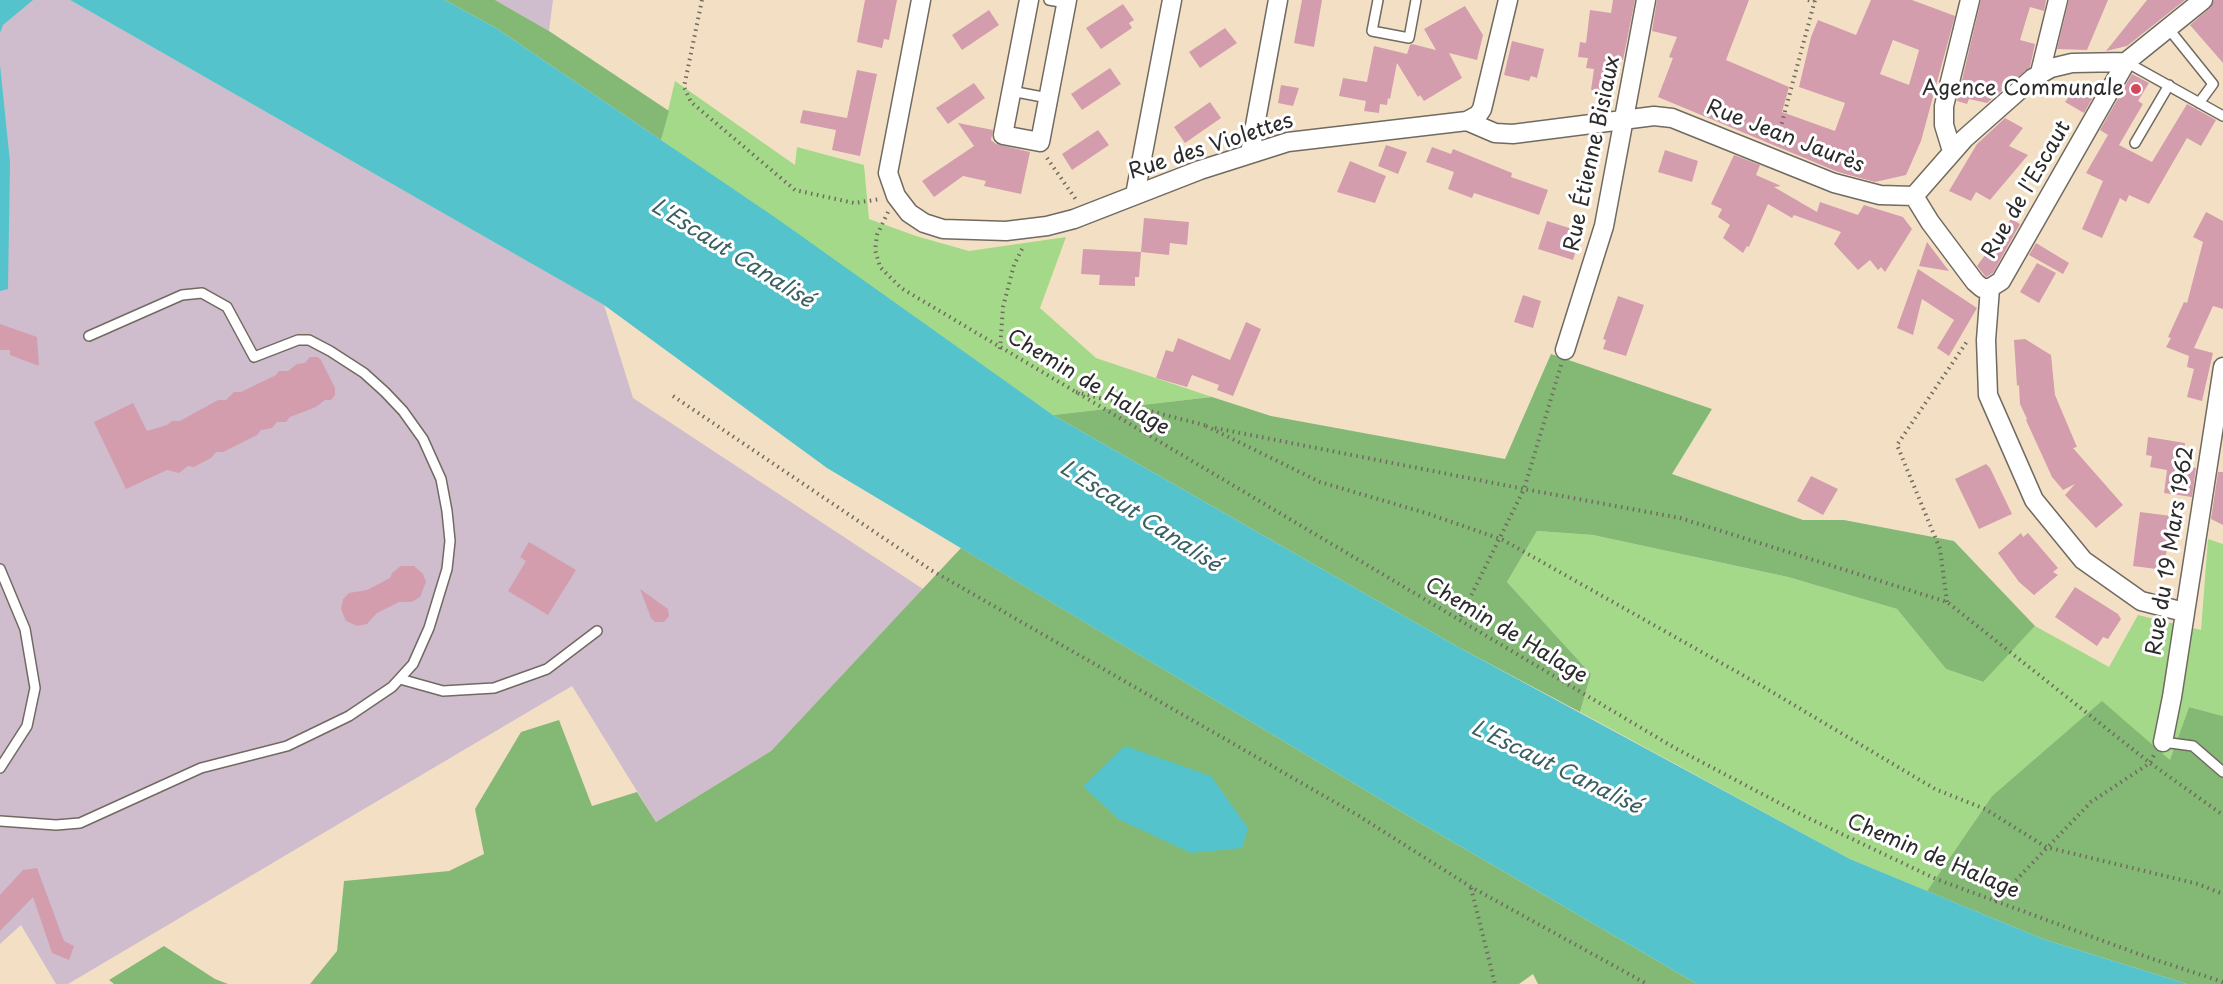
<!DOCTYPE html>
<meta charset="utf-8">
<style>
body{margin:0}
canvas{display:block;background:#f3e0c4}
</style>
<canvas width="2223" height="984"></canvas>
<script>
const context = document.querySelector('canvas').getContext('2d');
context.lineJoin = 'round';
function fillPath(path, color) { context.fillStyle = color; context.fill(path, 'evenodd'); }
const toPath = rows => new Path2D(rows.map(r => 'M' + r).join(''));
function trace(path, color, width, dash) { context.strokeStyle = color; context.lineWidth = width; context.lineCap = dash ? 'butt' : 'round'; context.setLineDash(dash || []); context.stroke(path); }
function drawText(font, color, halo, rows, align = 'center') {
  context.font = font + ' "Playpen Sans",sans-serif'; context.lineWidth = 6; context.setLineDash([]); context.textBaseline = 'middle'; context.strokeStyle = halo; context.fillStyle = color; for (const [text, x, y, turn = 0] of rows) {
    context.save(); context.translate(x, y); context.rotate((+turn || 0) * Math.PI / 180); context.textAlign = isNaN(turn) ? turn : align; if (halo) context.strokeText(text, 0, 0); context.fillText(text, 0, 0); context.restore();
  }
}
fillPath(toPath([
 [0,0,70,0,604,305,633,398,923,589,771,751,656,822,572,686,68,984,56,984,21,925,0,944],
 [495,0,553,0,549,31]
]), '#cfbdce');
fillPath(toPath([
 [675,81,795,165,797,147,864,165,869,219,916,236,969,251,1066,237,1040,308,1096,358,1212,397,1053,415,661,140],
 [1537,531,1593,535,1788,577,1897,609,1946,669,1982,682,2035,626,2109,667,2138,615,2201,630,2208,539,2223,544,2223,716,2189,707,2170,761,2102,702,1992,796,1927,891,1850,859,1580,712,1591,674,1507,582]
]), '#a4d989');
fillPath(toPath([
 [445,0,495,0,549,31,669,111,661,140,496,28],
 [1551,354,1712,409,1672,474,1803,520,1844,520,1954,541,2035,626,1983,682,1946,669,1897,609,1788,577,1593,535,1537,531,1507,582,1591,674,1580,712,1460,648,1053,415,1212,397,1271,416,1505,459],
 [961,548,1417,821,1697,984,1538,984,1533,974,1519,984,310,984,337,951,344,881,449,871,484,854,475,809,521,732,559,720,592,806,637,792,656,822,771,751],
 [2102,701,2170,760,2189,707,2223,716,2223,984,2187,984,2043,939,1927,891,1992,796],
 [164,946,215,979,228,984,114,984,109,980]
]), '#83b975');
fillPath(toPath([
 [0,0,33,0,3,25,0,33],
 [70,0,445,0,496,28,776,218,1053,415,1460,648,1850,859,2043,939,2187,984,1697,984,1417,821,827,468,604,305],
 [0,65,10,162,8,289,0,291],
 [1125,746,1211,776,1248,828,1242,848,1191,853,1118,819,1083,786]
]), '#55c3cc');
fillPath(toPath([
 [865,0,897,0,889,40,884,39,882,48,857,42],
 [1302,0,1322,0,1314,47,1294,43],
 [1613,0,1635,0,1623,60,1614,59,1608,92,1591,90,1594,69,1586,68,1588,58,1578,57,1580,42,1586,43,1590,10,1611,13],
 [1657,0,1749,0,1726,60,1789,87,1782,112,1835,131,1845,103,1799,87,1811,37,1818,20,1856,35,1871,0,1912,0,1955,16,1921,141,1906,175,1875,182,1838,172,1658,97,1673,58,1669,57,1677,37,1652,31],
 [1893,40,1919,50,1909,85,1880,74],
 [1981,0,2046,0,2044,11,2030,7,2020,40,2035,44,2030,67,1987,103,1969,99,1967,104,1957,101],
 [2069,0,2108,0,2087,50,2057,49],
 [2147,0,2185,0,2127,46,2106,51],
 [2214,0,2223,0,2223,63,2190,25,2210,8],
 [1123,4,1134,20,1129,23,1132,28,1101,49,1086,28],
 [1465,6,1483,35,1477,60,1449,53,1462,78,1424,101,1420,95,1418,97,1397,63,1390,99,1388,98,1387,105,1380,104,1379,113,1364,111,1366,101,1339,96,1343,78,1367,82,1374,46,1407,54,1410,45,1412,44,1436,50,1424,29],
 [989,10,999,25,962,50,952,35],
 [1225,28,1237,43,1200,68,1189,52],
 [1512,41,1544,49,1537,78,1531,76,1529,81,1504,75],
 [1110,68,1121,84,1082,110,1071,94],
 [857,70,877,74,860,156,832,150,836,130,800,123,803,110,847,118],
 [2132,74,2149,83,2138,101,2143,104,2119,145,2152,162,2187,104,2216,120,2201,146,2187,138,2149,204,2129,195,2126,202,2120,198,2102,238,2082,229,2103,181,2086,173,2108,135,2100,130],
 [2081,81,2097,90,2084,113,2065,102],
 [974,83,985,98,948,124,936,108],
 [1281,85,1299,88,1293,106,1278,103],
 [1210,102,1221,118,1185,143,1174,127],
 [2005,118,2023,128,2009,146,2028,155,1990,200,1976,192,1971,201,1949,191,1977,144],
 [958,123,993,130,991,140,996,144,1030,152,1021,194,984,186,986,181,963,176,934,197,922,181,974,146],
 [1098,130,1109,145,1072,170,1062,154],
 [1386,145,1407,152,1398,174,1378,166],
 [1432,147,1451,154,1453,149,1512,173,1511,177,1548,190,1539,215,1474,193,1472,198,1448,189,1454,172,1426,162],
 [1665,150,1698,161,1692,182,1658,172],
 [1734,155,1760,165,1756,175,1781,186,1774,187,1817,212,1820,202,1858,215,1864,205,1903,217,1912,229,1885,272,1881,267,1878,270,1870,260,1858,270,1834,244,1841,232,1794,215,1792,218,1768,204,1749,247,1747,246,1743,253,1723,238,1730,225,1718,217,1722,209,1711,204],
 [1350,161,1386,176,1375,203,1337,192],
 [2206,212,2223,221,2223,309,2213,306,2194,348,2213,353,2202,401,2187,397,2194,369,2187,367,2189,356,2166,347,2171,338,2168,337,2184,302,2187,303,2203,242,2193,237],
 [1144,218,1189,222,1187,245,1170,243,1169,255,1141,252],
 [2011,219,2020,224,1993,273,1986,277,1977,266],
 [1547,221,1582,232,1573,260,1538,249],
 [1927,242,1949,271,1919,266],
 [2036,243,2069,263,2063,274,2029,255],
 [1083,249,1141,252,1139,277,1135,277,1135,286,1099,285,1100,275,1081,274],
 [2037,263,2056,273,2039,303,2020,292],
 [1918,269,1977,308,1949,356,1937,348,1954,320,1922,299,1913,335,1897,328],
 [1523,295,1541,301,1533,328,1514,322],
 [1618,296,1644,305,1626,356,1603,349,1606,340,1603,339],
 [1246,322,1261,329,1233,396,1217,390,1219,385,1192,375,1187,387,1156,378,1166,350,1173,352,1178,338,1230,360],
 [0,324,37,337,39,366,10,355,10,350,0,350],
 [2025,339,2051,355,2055,395,2077,447,2073,448,2123,505,2096,528,2065,495,2075,484,2063,490,2052,477,2026,420,2027,419,2020,404,2019,385,2017,386,2014,340],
 [310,357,318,357,321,360,335,388,335,395,331,400,325,400,316,407,290,417,286,422,277,422,272,428,261,430,257,435,223,452,216,452,211,458,194,467,188,466,179,473,167,470,126,489,94,422,133,403,147,431,167,425,172,421,180,421,218,400,226,400,234,392,241,392,276,375,279,371,288,371,297,364,305,363],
 [2148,437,2185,443,2182,465,2196,468,2192,497,2164,493,2167,470,2150,467,2152,456,2146,455],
 [1986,464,1990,468,2012,514,1979,529,1955,479],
 [2218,472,2223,472,2223,525,2211,519],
 [1811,476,1838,489,1823,515,1797,501],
 [2140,512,2171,516,2164,570,2133,566],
 [2021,533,2023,537,2028,533,2058,568,2053,572,2058,575,2034,595,2019,582,1998,553],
 [529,542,576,570,548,615,508,591,526,561,520,557],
 [401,566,414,566,423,574,426,582,420,597,412,602,399,602,377,613,367,624,357,626,346,621,341,609,343,599,349,593,367,590,390,578,392,573],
 [2075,587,2118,614,2121,619,2108,639,2103,637,2097,646,2055,617],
 [640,589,668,609,669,616,664,622,655,622,651,618],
 [37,868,64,941,74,946,69,960,52,953,33,897,0,931,0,895,23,870]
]), '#d39dad');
const lane = toPath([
 [1049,0,1066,3],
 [1378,0,1372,31,1409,38,1416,0],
 [2168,28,2213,84,2199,103],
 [2126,62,2223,116],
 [1011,91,1048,98],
 [2135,143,2169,85],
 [0,569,25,629,35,688,27,726,0,768],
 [400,679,443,691,494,688,547,669,597,631],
 [2163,742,2193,746,2223,772],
 [0,821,56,825,80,823,201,768,287,746,349,716,392,687,413,664,429,628,447,569,450,541,447,511,441,479,423,439,403,411,385,392,364,373,330,351,309,340,298,340,254,357,227,307,202,293,182,295,89,336]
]);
const street = toPath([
 [921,0,888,173,896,196,909,213,924,223,943,229,1006,231,1047,226,1074,219,1200,170,1288,142,1467,121,1495,133,1513,134,1654,116,1672,118,1834,183,1880,195,1914,196],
 [1029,0,1003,135,1040,142,1067,0],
 [2126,62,2001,281,1990,288,1986,340,1988,395,2034,500,2083,560,2141,601,2184,612],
 [2040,73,2058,0],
 [1467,121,1478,115,1482,109,1508,0],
 [1952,151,1944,125,1944,106,1970,0],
 [1250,153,1278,0],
 [1135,195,1172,0],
 [1914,196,1964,139,2033,78,2051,68,2072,63,2126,62,2203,0],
 [1914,196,1930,222,1975,282,1982,288,1990,288],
 [1565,350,1604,226,1646,0],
 [2163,742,2172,697,2223,367]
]);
trace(lane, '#716a61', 12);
trace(street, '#716a61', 21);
trace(toPath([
 [702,0,684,87,691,102,795,190,854,203,881,199],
 [1808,0,1814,2],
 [1777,141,1815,0],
 [1047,158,1077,201],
 [888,212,877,235,875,250,880,267,901,288,1675,748,1804,816,1936,879,2144,956,2223,982],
 [1000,349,1003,307,1014,265,1023,247],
 [1561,365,1524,489,1680,518,1947,602,2150,763,2154,755],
 [1076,392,1208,426],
 [673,396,931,570,1359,816,1471,887,1647,984],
 [1206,426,1320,482,1429,514,1503,540,1762,686,1935,789,1985,809,2046,847,2198,884,2223,894],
 [1215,428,1524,489,1459,620],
 [1947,602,1940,549,1897,445,1968,340],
 [1471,888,1495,984],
 [1995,902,2091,802,2150,763,2223,815]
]), '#716a61', 4, [1.5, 4.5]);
trace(lane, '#fff', 9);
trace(street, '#fff', 18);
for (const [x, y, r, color] of [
 [2136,89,6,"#d1495b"]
]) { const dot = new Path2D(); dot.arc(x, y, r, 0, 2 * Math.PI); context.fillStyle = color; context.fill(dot); trace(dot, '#fff', 2); }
drawText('21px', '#2b2b2b', '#fff', [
 ["Agence Communale",2124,89]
], 'right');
drawText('21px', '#2b2b2b', '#fff', [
 ["Rue Jean Jaurès",1785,137,21],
 ["Rue des Violettes",1211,147,-18],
 ["Rue Étienne Bisiaux",1593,154,-78],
 ["Rue de l'Escaut",2027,190,-60],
 ["Chemin de Halage",1088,383,31],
 ["Rue du 19 Mars 1962",2171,551,-81],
 ["Chemin de Halage",1506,631,31],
 ["Chemin de Halage",1933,857,23]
]);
drawText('italic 22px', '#3a6063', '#fff', [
 ["L'Escaut Canalisé",732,254,32],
 ["L'Escaut Canalisé",1140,517,33],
 ["L'Escaut Canalisé",1556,768,26]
]);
</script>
